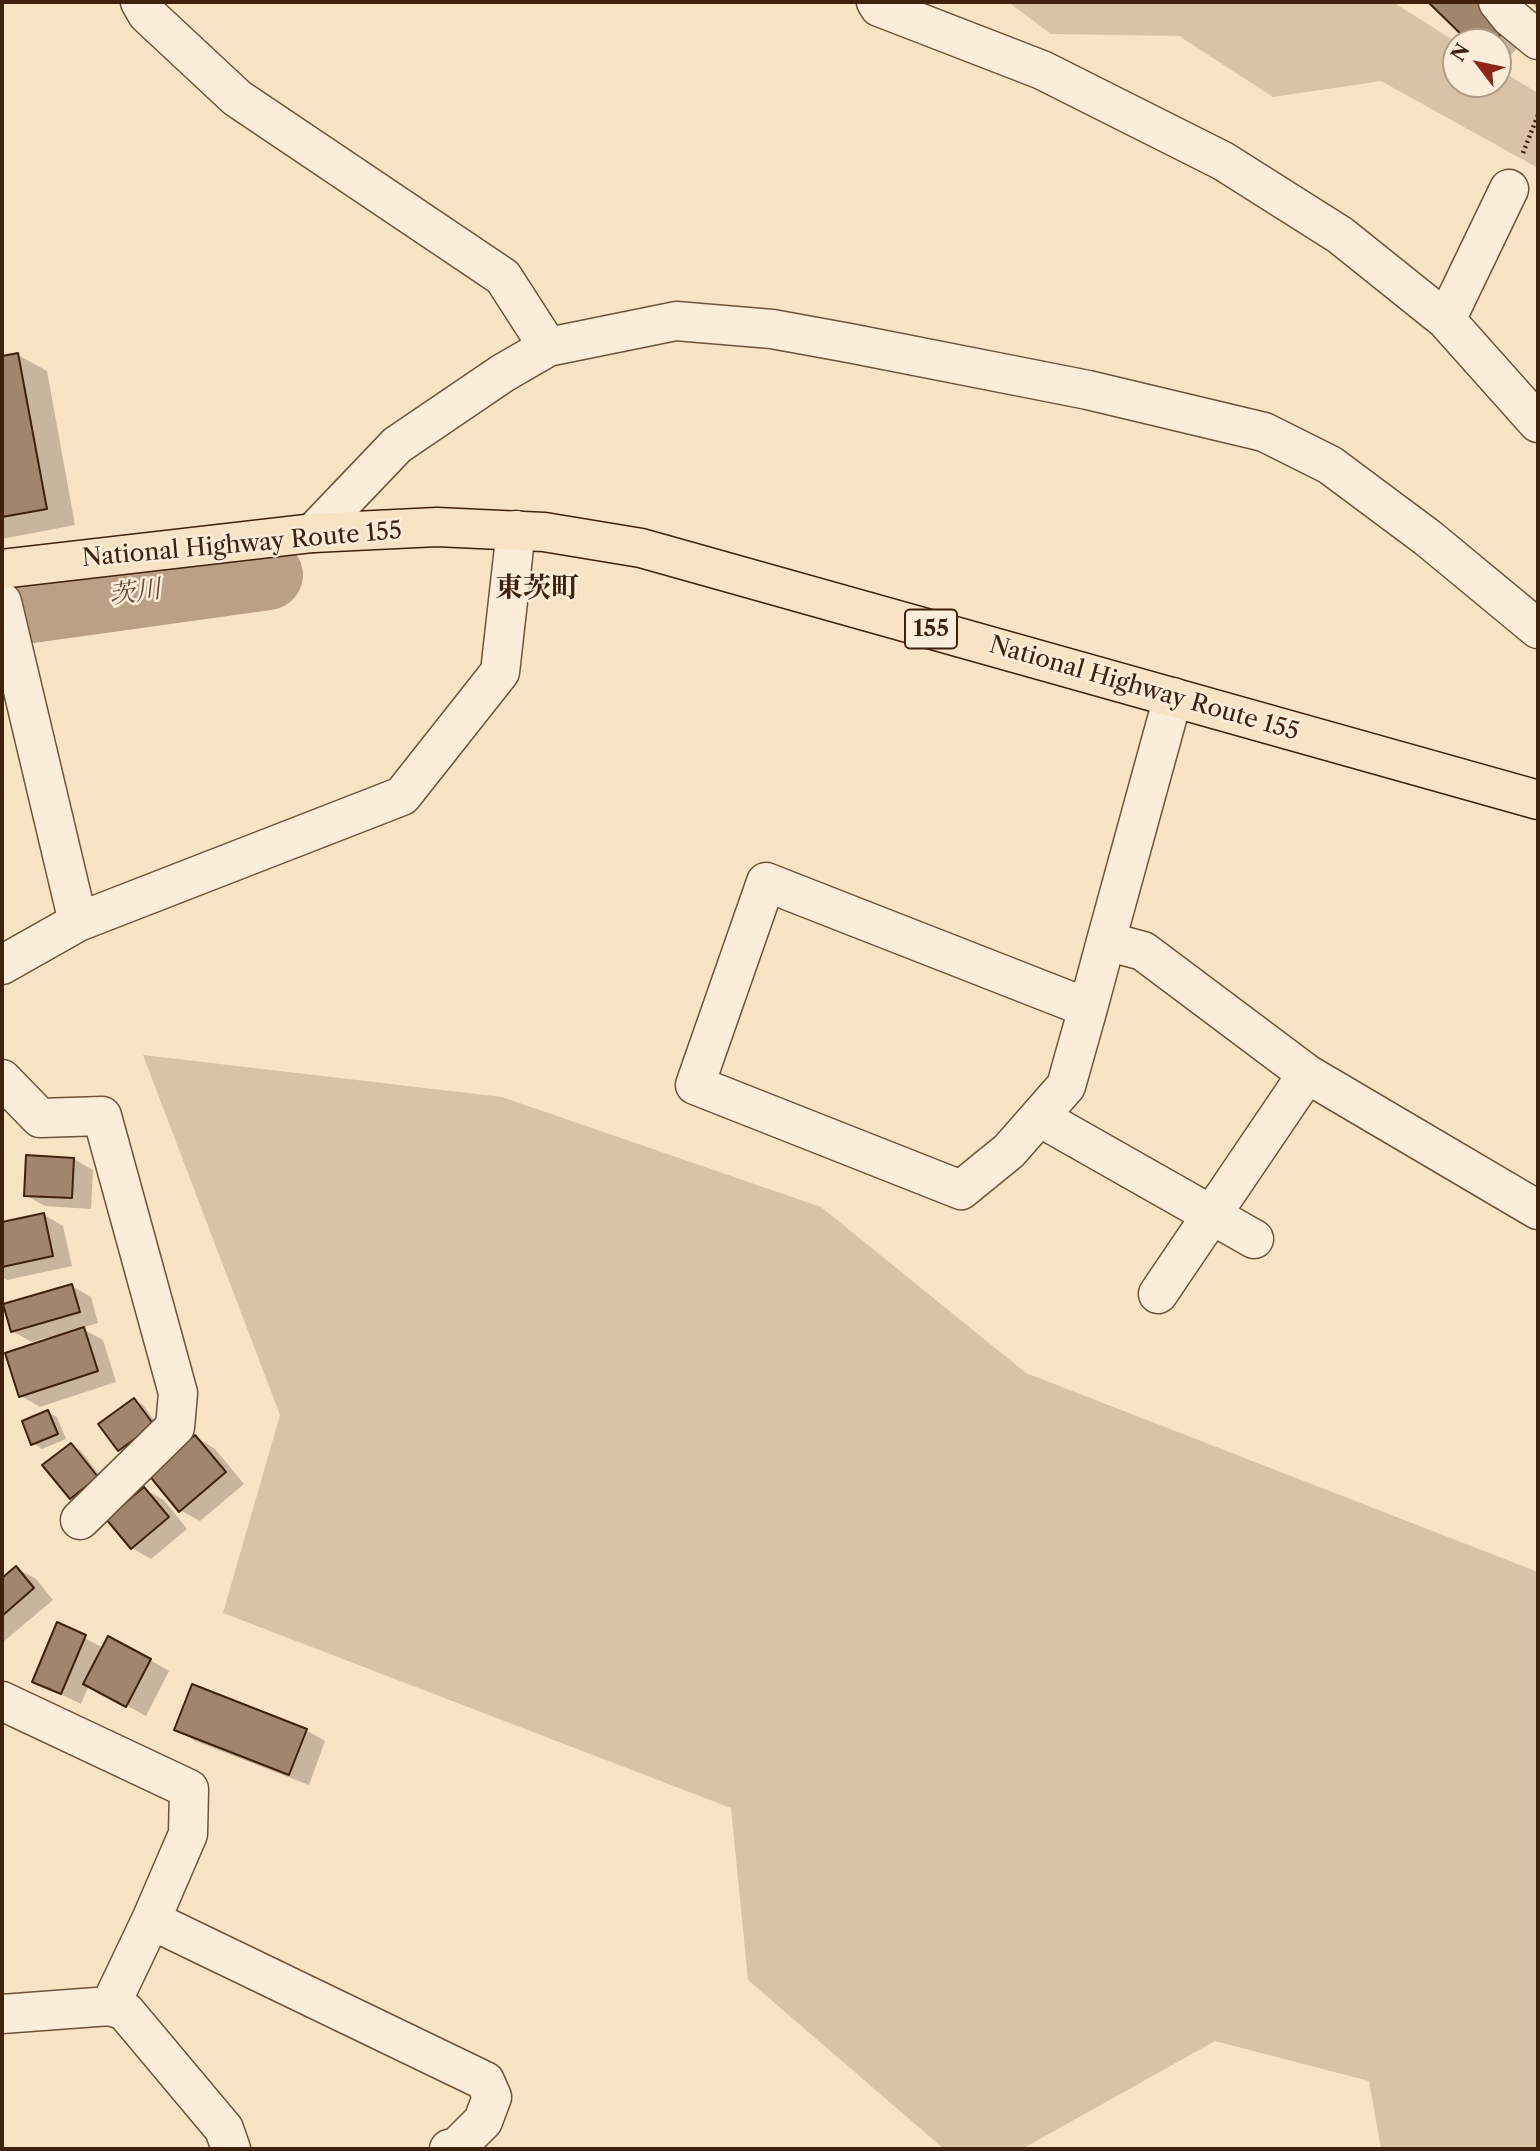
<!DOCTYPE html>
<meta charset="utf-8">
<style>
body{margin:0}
#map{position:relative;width:1540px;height:2151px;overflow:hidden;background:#f9e3c5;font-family:"Libre Caslon Text",serif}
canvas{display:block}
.frame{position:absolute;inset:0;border:4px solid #40210c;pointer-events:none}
.north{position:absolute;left:1442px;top:28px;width:70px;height:70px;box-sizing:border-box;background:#fbedd9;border:2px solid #b09b87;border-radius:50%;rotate:302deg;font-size:19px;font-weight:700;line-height:28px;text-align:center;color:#40210c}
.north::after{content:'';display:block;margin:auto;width:24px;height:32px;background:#8f2418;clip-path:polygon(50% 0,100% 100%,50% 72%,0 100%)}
</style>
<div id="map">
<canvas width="1540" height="2151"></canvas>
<div class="frame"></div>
<div class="north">N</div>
</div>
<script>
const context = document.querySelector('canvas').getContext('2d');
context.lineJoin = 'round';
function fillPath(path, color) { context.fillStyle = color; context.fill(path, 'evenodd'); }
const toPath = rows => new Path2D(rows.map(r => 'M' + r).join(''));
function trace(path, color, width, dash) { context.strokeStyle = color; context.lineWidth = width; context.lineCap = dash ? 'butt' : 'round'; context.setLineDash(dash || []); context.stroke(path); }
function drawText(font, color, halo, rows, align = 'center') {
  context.font = font + ' "Libre Caslon Text","Noto Serif JP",serif'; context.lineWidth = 5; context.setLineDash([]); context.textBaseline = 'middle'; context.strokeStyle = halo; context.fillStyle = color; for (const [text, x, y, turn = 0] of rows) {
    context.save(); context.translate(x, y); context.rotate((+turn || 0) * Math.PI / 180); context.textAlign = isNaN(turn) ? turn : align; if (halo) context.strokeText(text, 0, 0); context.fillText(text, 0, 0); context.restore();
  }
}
fillPath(toPath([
 [1008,2,1393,2,1456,42,1456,84,1498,84,1498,69,1538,93,1538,168,1381,81,1273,97,1179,36,1051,34],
 [143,1055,502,1097,821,1207,1026,1373,1538,1572,1538,2149,1381,2149,1369,2081,1215,2041,1022,2149,944,2149,748,1980,731,1808,223,1613,280,1415]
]), '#dac2a6');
fillPath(toPath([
 [1430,2,1485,2,1524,40,1503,64,1498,61,1498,42,1472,42],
 [1531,2,1538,2,1538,10],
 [18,355,47,371,75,525,2,539,2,358],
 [74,1159,93,1170,91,1209,45,1206,25,1195],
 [44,1215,63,1226,72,1266,7,1280,2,1277,2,1224],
 [72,1286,91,1297,98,1323,81,1328,103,1340,116,1382,40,1407,21,1396,50,1340,49,1337,32,1342,12,1331],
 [134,1400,143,1405,162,1431,128,1455,119,1450],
 [48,1412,57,1417,66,1439,42,1449,33,1443],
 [196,1437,215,1449,244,1484,200,1521,180,1510],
 [71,1445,80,1450,106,1483,80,1503,71,1498],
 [144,1489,164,1500,187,1529,151,1559,132,1548],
 [16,1568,36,1579,53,1600,3,1642,2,1580],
 [58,1625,104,1648,150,1660,169,1671,146,1716,89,1685,81,1704,34,1681],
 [176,1729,306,1730,325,1741,309,1785,195,1741]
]), '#0003');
trace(toPath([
 [2,612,268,575]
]), '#baa186', 70);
const building = toPath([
 [1428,2,1479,2,1506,28,1494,42,1469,42,1428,2],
 [18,353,47,509,2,517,2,356,18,353],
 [26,1155,74,1158,72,1198,24,1196,26,1155],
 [44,1213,53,1256,2,1267,2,1222,44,1213],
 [72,1284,80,1312,11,1332,3,1304,72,1284],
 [84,1327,98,1371,19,1397,5,1353,84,1327],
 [134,1398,154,1425,118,1451,98,1424,134,1398],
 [48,1410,58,1434,31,1445,22,1421,48,1410],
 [195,1435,226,1472,179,1512,148,1474,195,1435],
 [71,1443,98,1477,70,1499,42,1465,71,1443],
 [144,1487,169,1517,131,1549,106,1519,144,1487],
 [16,1566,34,1588,2,1616,2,1578,16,1566],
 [57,1622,86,1635,61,1694,32,1682,57,1622],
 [108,1636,151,1659,126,1707,83,1684,108,1636],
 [192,1684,307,1729,289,1775,174,1730,192,1684]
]);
fillPath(building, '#a0866c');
trace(building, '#40210c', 2);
const street = toPath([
 [140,2,147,14,237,98,503,277,548,347],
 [876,2,879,7,1042,70,1223,161,1340,235,1446,320,1538,423],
 [1498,2,1510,17,1538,40],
 [1446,320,1509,189],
 [313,533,397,445,503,373,548,347,676,321,772,329,849,343,1088,390,1264,432,1330,465,1428,538,1538,629],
 [2,602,78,922,402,796,500,672,516,530],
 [1106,941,1143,951,1307,1074,1538,1210],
 [2,965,78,922],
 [1088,1008,766,882,695,1085,961,1190,1009,1151,1066,1086,1088,1008,1106,941,1173,697],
 [2,1079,40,1118,102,1116,178,1393,175,1427,80,1520],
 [1039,1117,1254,1239],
 [1158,1294,1307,1074],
 [2,1701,189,1789,188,1834,151,1920,110,2006],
 [151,1920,485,2081,492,2097,483,2121,457,2147,449,2149],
 [2,2014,110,2006,125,2011,224,2129,231,2149]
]);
const highway = toPath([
 [2,569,313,533,437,527,544,532,641,548,1538,800]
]);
trace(street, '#6e523a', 41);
trace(highway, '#40210c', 41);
trace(toPath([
 [1523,153,1538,115]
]), '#40210c', 4.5, [2, 3.5]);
trace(street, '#fbedd9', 38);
trace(highway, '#f9e3c5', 38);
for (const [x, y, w] of [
 [931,629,52]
]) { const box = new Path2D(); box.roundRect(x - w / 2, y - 19.5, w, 39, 5); context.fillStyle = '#fbedd9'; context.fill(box); trace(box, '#40210c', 2); }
drawText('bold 23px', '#40210c', null, [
 ["155",931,629]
]);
drawText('24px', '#40210c', '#fbedd9', [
 ["National Highway Route 155",242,545,-5],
 ["National Highway Route 155",1144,689,16]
]);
drawText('italic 26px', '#6b4e37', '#fbedd9', [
 ["茨川",135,593,-8]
]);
drawText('bold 28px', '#40210c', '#fbedd9', [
 ["東茨町",537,589]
]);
</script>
